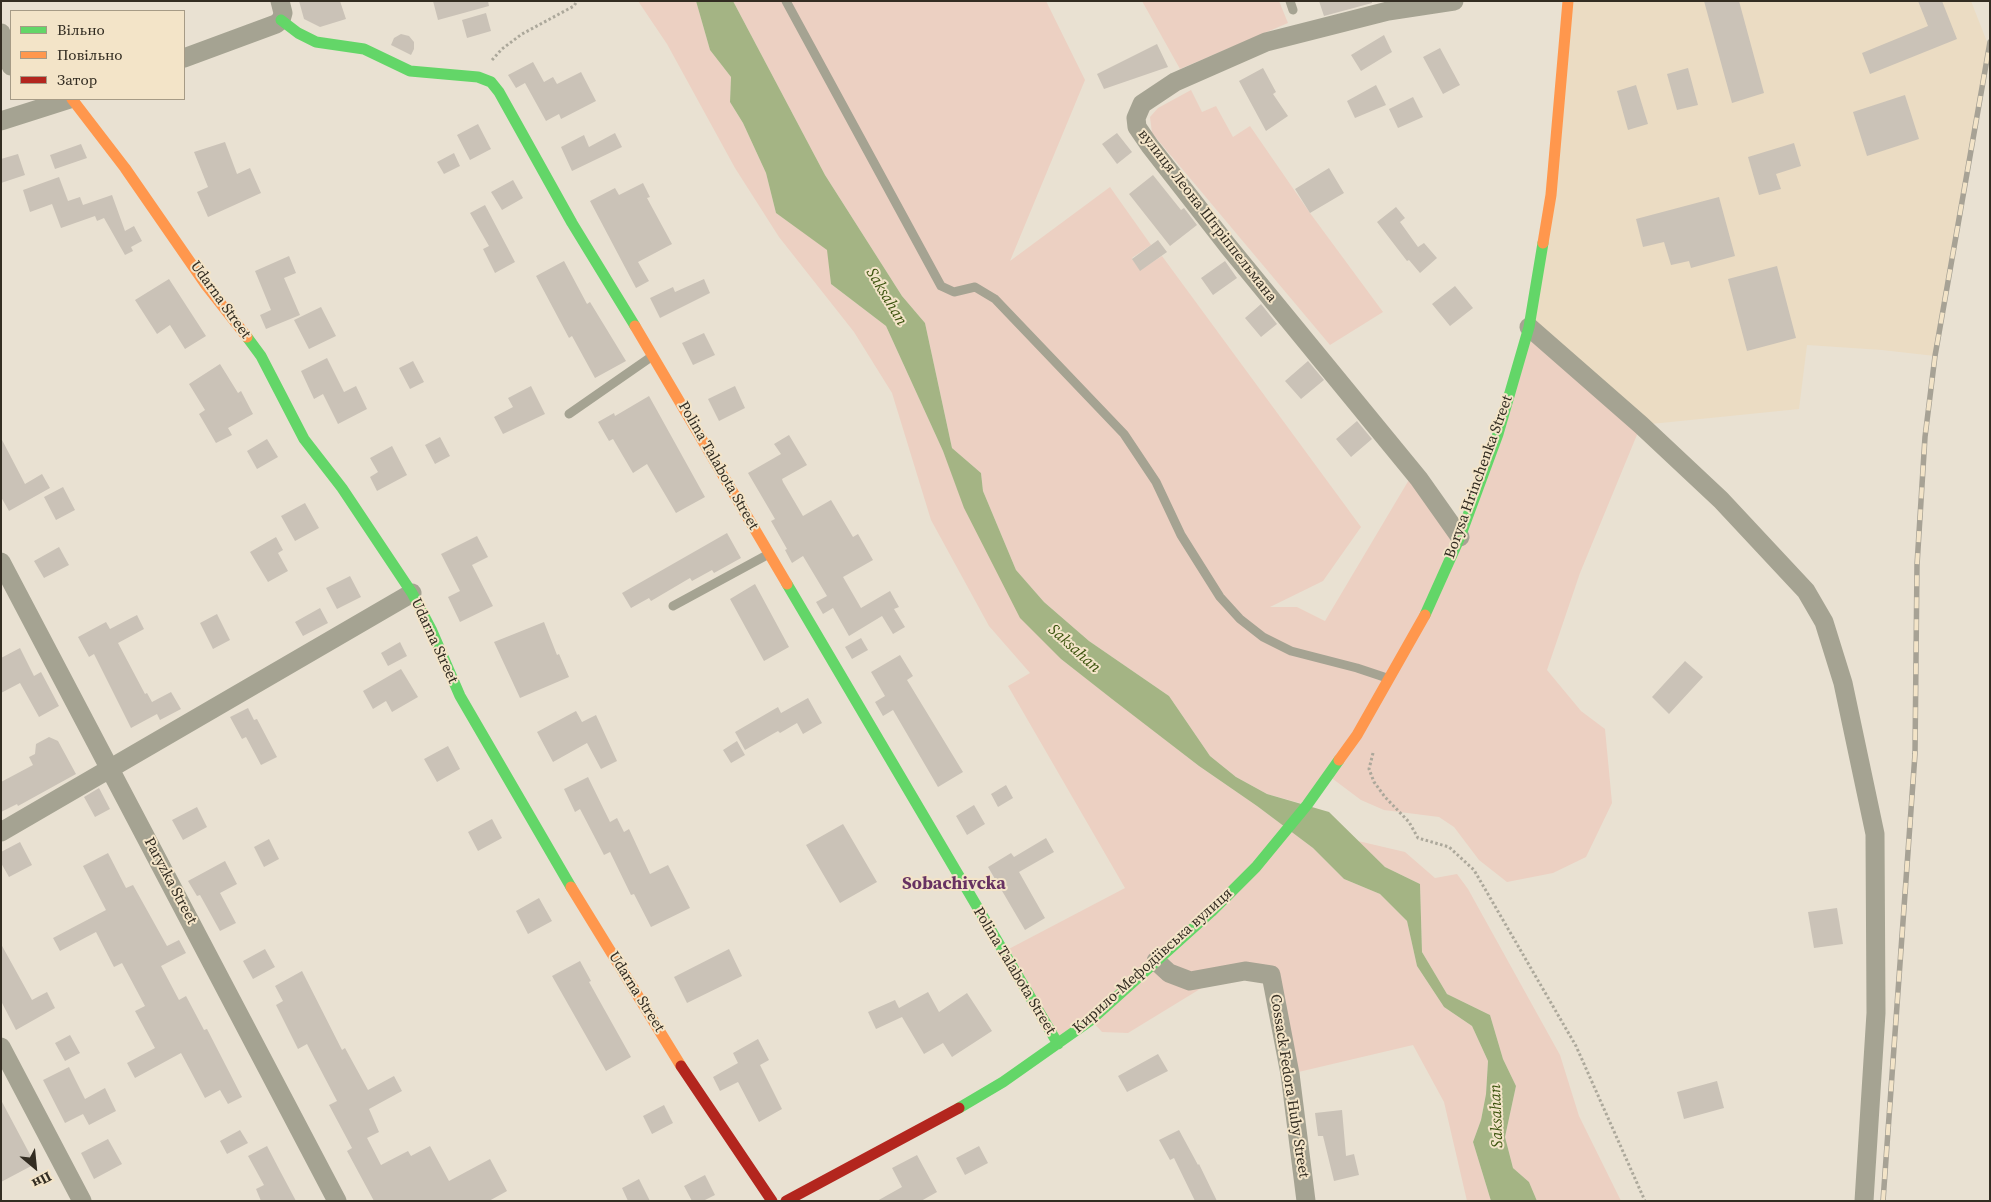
<!DOCTYPE html>
<meta charset="utf-8">
<style>
body{margin:0}
#map{position:relative;width:1991px;height:1202px;overflow:hidden;background:#e9e1d2;font-family:"Source Serif 4",serif}
canvas{display:block}
.frame{position:absolute;inset:0;border:2px solid #332d22;pointer-events:none}
.legend{position:absolute;left:10px;top:10px;width:175px;height:90px;box-sizing:border-box;background:#f3e4c8;border:1px solid #a69b86;margin:0;padding:6px 9px;list-style:none;font-size:15px;color:#332d22}
.legend li{display:flex;align-items:center;gap:10px;height:25px}
.legend b{width:25px;border:1px solid #a69b86}
.north{position:absolute;left:10px;top:1142px;width:50px;height:50px;-webkit-text-stroke:4px #f3e4c8;paint-order:stroke;rotate:152deg;font-size:14px;font-weight:700;line-height:20px;text-align:center;color:#332d22}
.north::after{content:'';display:block;margin:auto;width:18px;height:22px;background:#332d22;clip-path:polygon(50% 0,100% 100%,50% 72%,0 100%)}
</style>
<div id="map">
<canvas width="1991" height="1202"></canvas>
<div class="frame"></div>
<ul class="legend">
<li><b style="height:6px;background:#63d668"></b>Вільно</li>
<li><b style="height:6px;background:#ff974d"></b>Повільно</li>
<li><b style="height:6px;background:#b3261e"></b>Затор</li>
</ul>
<div class="north">Пн</div>
</div>
<script>
const context = document.querySelector('canvas').getContext('2d');
context.lineJoin = 'round';
function fillPath(path, color) { context.fillStyle = color; context.fill(path, 'evenodd'); }
const toPath = rows => new Path2D(rows.map(r => 'M' + r).join(''));
function trace(path, color, width, dash) { context.strokeStyle = color; context.lineWidth = width; context.lineCap = dash ? 'butt' : 'round'; context.setLineDash(dash || []); context.stroke(path); }
function drawText(font, color, halo, rows, align = 'center') {
  context.font = font + ' "Source Serif 4",serif'; context.lineWidth = 4; context.setLineDash([]); context.textBaseline = 'middle'; context.strokeStyle = halo; context.fillStyle = color; for (const [text, x, y, turn = 0] of rows) {
    context.save(); context.translate(x, y); context.rotate((+turn || 0) * Math.PI / 180); context.textAlign = isNaN(turn) ? turn : align; if (halo) context.strokeText(text, 0, 0); context.fillText(text, 0, 0); context.restore();
  }
}
fillPath(toPath([
 [1568,1,1971,1,1989,47,1935,356,1882,350,1807,345,1799,409,1641,425,1529,327]
]), '#ebdcc3');
fillPath(toPath([
 [638,1,696,1,710,50,731,77,730,102,743,123,766,173,776,213,828,250,831,284,886,326,943,451,965,508,1061,659,1199,766,1257,806,1313,848,1344,879,1380,894,1407,921,1417,966,1444,1007,1472,1026,1488,1061,1486,1094,1481,1120,1473,1142,1491,1201,1467,1201,1444,1102,1413,1045,1290,1074,1271,975,1218,978,1128,1033,1102,1032,1091,1020,1058,1044,1003,952,1125,888,1008,686,1030,673,989,626,931,520,892,393,854,332,779,237,735,168,667,44],
 [733,1,1046,1,1085,80,1010,261,1110,187,1151,245,1132,258,1140,270,1162,256,1361,527,1323,581,1270,607,1297,607,1325,621,1413,473,1460,537,1529,327,1641,425,1580,573,1547,670,1581,711,1605,729,1612,803,1586,857,1553,873,1507,882,1479,860,1454,827,1439,817,1384,810,1361,800,1329,776,1307,805,1267,794,1236,777,1210,756,1169,696,1089,641,1044,602,1016,570,983,491,981,473,952,448,925,323,902,296,825,175],
 [1142,1,1279,1,1288,23,1180,69],
 [1191,90,1202,112,1216,106,1233,137,1250,126,1310,213,1383,312,1330,345,1152,133,1150,117,1158,108],
 [1358,841,1405,852,1435,878,1457,874,1468,889,1560,1055,1579,1116,1621,1201,1537,1201,1529,1182,1513,1168,1505,1137,1516,1086,1503,1059,1490,1015,1447,994,1422,952,1420,884,1385,867]
]), '#ecd0c2');
fillPath(toPath([
 [696,1,733,1,825,175,902,296,925,323,952,448,981,473,983,491,1016,570,1044,602,1089,641,1169,696,1210,756,1236,777,1267,794,1329,812,1385,867,1420,884,1422,952,1447,994,1490,1015,1503,1059,1516,1086,1505,1137,1513,1168,1529,1182,1537,1201,1491,1201,1473,1142,1481,1120,1486,1094,1488,1061,1472,1026,1444,1007,1417,966,1407,921,1380,894,1344,879,1313,848,1257,806,1199,766,1112,699,1061,659,1020,618,964,508,943,451,886,326,831,284,827,250,776,213,766,173,743,123,730,102,731,77,710,50]
]), '#a4b484');
fillPath(toPath([
 [299,1,340,1,346,19,320,27,304,19],
 [433,1,488,1,489,6,438,20],
 [1319,1,1372,1,1372,3,1324,16],
 [1704,1,1739,1,1764,93,1732,103],
 [1918,1,1942,1,1957,39,1870,74,1862,53,1928,26],
 [486,13,491,31,467,38,462,20],
 [401,34,409,36,414,42,414,49,411,55,391,45,394,38],
 [1384,35,1392,52,1361,71,1351,55],
 [1157,44,1168,67,1104,89,1097,74],
 [1440,48,1460,85,1443,94,1423,57],
 [533,62,544,82,553,77,557,84,581,72,596,101,561,119,559,114,546,121,525,83,516,88,508,75],
 [1263,68,1276,92,1273,94,1288,116,1266,131,1239,81],
 [1688,68,1698,105,1677,110,1667,74],
 [1376,85,1386,105,1355,118,1347,101],
 [1636,85,1648,124,1628,130,1617,91],
 [1905,95,1919,139,1867,156,1853,112],
 [1413,97,1423,117,1398,128,1389,109],
 [478,124,491,149,470,160,457,135],
 [615,133,622,147,572,171,561,147,584,135,589,147],
 [1117,133,1132,152,1117,164,1102,144],
 [225,142,237,174,250,168,261,193,208,217,197,192,208,187,194,152],
 [1794,143,1801,166,1776,174,1781,189,1759,195,1748,157],
 [81,144,87,158,55,169,50,155],
 [454,153,460,166,444,174,437,162],
 [18,154,25,175,1,183,1,159],
 [1329,168,1344,193,1310,213,1295,189],
 [1153,175,1181,210,1184,208,1197,225,1170,246,1129,194],
 [59,177,68,201,80,197,83,205,112,195,125,231,134,226,142,241,131,247,133,251,125,255,104,218,97,221,95,216,61,228,52,204,30,212,23,190],
 [513,180,523,198,502,210,491,192],
 [643,183,650,197,647,198,672,244,638,262,649,281,636,288,590,201,615,188,619,195],
 [1719,197,1735,256,1691,268,1689,261,1671,265,1664,242,1643,247,1636,219],
 [485,205,515,262,495,273,483,249,489,246,470,213],
 [1396,207,1405,218,1400,222,1418,247,1424,243,1437,258,1420,273,1409,260,1407,261,1377,222],
 [1158,240,1167,252,1140,271,1132,259],
 [289,256,296,273,284,278,300,315,266,329,260,315,271,310,255,271],
 [564,261,587,304,590,302,626,361,595,378,572,336,569,338,536,276],
 [1225,261,1237,278,1213,295,1201,278],
 [1777,266,1796,338,1747,351,1728,279],
 [169,279,206,336,185,349,170,325,157,334,135,300],
 [704,279,710,293,660,318,650,298,673,287,675,292],
 [1455,286,1473,308,1450,326,1432,304],
 [1261,304,1277,324,1261,337,1245,318],
 [321,307,336,336,309,349,294,320],
 [704,333,715,355,693,365,682,343],
 [327,358,344,392,356,386,367,409,338,424,323,394,314,399,301,371],
 [413,361,424,382,410,389,399,368],
 [1308,361,1324,380,1301,399,1285,381],
 [220,364,238,393,241,391,253,414,228,428,232,435,216,443,199,414,205,410,189,384],
 [531,386,545,414,503,434,494,417,513,407,508,398],
 [735,386,745,408,719,421,708,399],
 [649,396,705,497,676,513,647,464,633,473,613,439,609,441,598,422,614,413,615,416],
 [1357,421,1372,439,1351,457,1336,439],
 [789,435,807,465,782,479,783,482,803,516,831,500,853,537,858,534,873,560,843,577,861,608,890,591,899,607,894,609,905,627,893,634,882,616,849,636,833,608,823,614,816,602,827,596,803,556,792,563,785,550,787,549,771,521,775,519,748,473,781,454,774,444],
 [440,437,450,456,435,464,425,445],
 [1,438,25,484,42,474,50,488,9,511,1,497],
 [267,439,278,457,257,469,247,451],
 [392,446,407,475,377,491,370,477,378,472,370,458],
 [63,487,75,510,56,520,44,497],
 [305,503,319,528,295,541,281,516],
 [727,533,741,558,714,573,712,570,692,581,690,578,651,601,649,598,631,608,622,593],
 [477,536,488,557,472,565,493,606,460,622,448,597,460,591,441,554],
 [276,537,283,550,278,553,288,571,268,582,250,552],
 [59,547,69,565,44,578,34,561],
 [350,576,361,597,337,609,326,588],
 [755,584,789,647,764,661,730,599],
 [320,608,328,623,303,636,295,622],
 [217,614,230,640,213,649,200,623],
 [137,615,144,629,118,643,145,694,147,693,152,702,171,692,181,709,160,720,157,714,131,728,94,654,89,657,78,637,106,622,110,629],
 [544,622,557,655,559,654,569,677,520,698,494,642],
 [861,638,868,650,852,659,845,647],
 [400,642,407,656,388,666,381,653],
 [20,648,34,676,41,672,59,706,39,717,20,683,1,693,1,658],
 [900,655,913,676,907,680,963,772,938,787,893,710,883,716,875,702,885,696,871,672],
 [1685,661,1703,677,1669,714,1652,697],
 [401,669,418,697,392,712,386,701,373,709,363,691],
 [808,698,822,723,803,734,797,723,780,733,778,731,745,750,735,732,778,707,781,713],
 [248,708,254,720,257,719,277,757,261,765,246,737,242,739,230,717],
 [576,711,582,722,596,715,617,761,601,769,587,743,553,762,537,732],
 [49,737,58,741,76,774,18,806,17,804,1,812,1,782,33,765,29,757,35,754,36,744],
 [737,741,745,755,731,763,723,750],
 [448,746,460,769,437,782,424,759],
 [588,777,610,822,617,818,624,832,629,829,650,874,668,865,690,908,651,927,634,894,631,895,610,852,604,855,580,809,575,812,564,789],
 [1006,785,1013,798,998,807,991,794],
 [99,788,110,809,95,817,84,797],
 [974,805,985,824,967,835,956,816],
 [197,807,207,827,183,840,172,820],
 [492,819,502,838,478,851,468,832],
 [843,824,877,882,840,903,806,845],
 [1046,838,1054,852,1019,872,1045,918,1025,930,988,867,1011,853,1014,857],
 [269,839,279,859,264,867,254,847],
 [20,842,32,865,9,877,1,863,1,852],
 [108,853,126,888,133,885,167,946,179,940,186,953,161,966,179,1000,186,996,204,1030,207,1029,242,1097,228,1104,220,1090,205,1098,181,1053,135,1078,127,1063,155,1048,135,1011,145,1006,122,963,114,967,96,932,60,951,53,938,106,910,83,866],
 [225,861,237,884,220,893,236,923,220,931,200,895,197,896,188,881],
 [539,898,552,921,528,934,516,911],
 [1837,908,1843,944,1814,948,1808,912],
 [1,944,32,1000,47,992,55,1008,16,1030,1,1001],
 [265,949,275,967,253,979,243,961],
 [729,949,742,976,687,1003,674,977],
 [580,961,591,981,589,982,631,1057,606,1071,552,976],
 [302,971,342,1050,345,1048,368,1090,394,1076,402,1091,369,1109,379,1132,367,1138,381,1165,408,1151,411,1156,430,1146,449,1181,490,1159,507,1191,489,1201,374,1201,347,1151,352,1148,329,1105,337,1101,307,1044,298,1049,276,1005,283,1001,275,986],
 [928,992,939,1012,967,993,992,1031,952,1057,943,1043,924,1054,902,1017,876,1029,868,1012,895,1000,899,1008],
 [70,1035,80,1053,65,1061,55,1043],
 [758,1039,769,1060,760,1065,782,1109,759,1122,738,1082,720,1091,713,1077,738,1063,733,1053],
 [1158,1054,1168,1071,1127,1092,1118,1076],
 [69,1067,85,1099,105,1088,116,1111,89,1125,83,1114,65,1123,43,1080],
 [1717,1081,1724,1108,1684,1119,1677,1092],
 [1,1100,35,1164,1,1182],
 [664,1105,673,1123,652,1134,643,1116],
 [1342,1110,1346,1156,1354,1154,1359,1175,1334,1181,1323,1136,1318,1136,1315,1113],
 [240,1130,248,1143,227,1154,220,1141],
 [1179,1130,1198,1165,1199,1164,1217,1201,1195,1201,1174,1158,1170,1160,1159,1140],
 [108,1139,122,1164,94,1179,81,1153],
 [267,1146,279,1169,296,1201,261,1201,256,1189,264,1185,248,1156],
 [979,1146,988,1163,965,1175,956,1158],
 [917,1155,937,1192,921,1201,877,1201,902,1187,892,1168],
 [705,1175,715,1195,703,1201,692,1201,684,1186],
 [639,1179,650,1201,628,1201,622,1188]
]), '#cac2b7');
trace(toPath([
 [492,60,502,49,522,34,574,6,577,1],
 [1373,753,1369,769,1374,782,1385,797,1409,822,1418,838,1449,847,1474,870,1576,1046,1645,1201]
]), '#aca89b', 3, [2.5, 2.5]);
trace(toPath([
 [786,1,941,286,954,292,975,287,995,299,1124,434,1156,482,1181,535,1220,597,1240,619,1263,637,1291,651,1357,668,1387,678],
 [1290,1,1293,10],
 [569,414,651,357],
 [673,606,767,555]
]), '#a5a392', 9);
trace(toPath([
 [1454,1,1388,11,1266,42,1175,82,1142,104,1136,118,1137,127,1150,146,1228,246,1419,479,1460,537],
 [1,33,11,66],
 [184,58,276,24,281,20,283,13,280,1],
 [1,121,70,99],
 [1529,327,1641,425,1721,500,1806,591,1824,622,1843,683,1875,834,1876,1013,1864,1201],
 [1,562,337,1201],
 [1,832,412,593],
 [1156,961,1169,973,1190,981,1245,971,1271,975,1290,1074,1306,1201],
 [1,1047,82,1201]
]), '#a5a392', 19);
trace(toPath([
 [281,20,298,33,316,42,364,49,410,71,478,77,491,82,499,92,572,223,635,326],
 [247,337,261,356,304,439,342,488,412,593,431,629,460,696,571,887],
 [787,584,1058,1044],
 [1425,615,1460,537,1498,434,1529,327,1543,243],
 [959,1108,1003,1082,1091,1020,1211,912,1256,867,1307,805,1339,760]
]), '#63d668', 11);
trace(toPath([
 [72,99,125,168,206,285,247,337],
 [1543,243,1551,195,1568,1],
 [635,326,787,584],
 [1339,760,1357,735,1425,615],
 [571,887,681,1066]
]), '#ff974d', 11);
trace(toPath([
 [681,1066,772,1201],
 [786,1201,959,1108]
]), '#b3261e', 11);
const rail = toPath([
 [1883,1201,1915,754,1917,565,1925,437,1935,356,1990,42]
]);
trace(rail, '#a7a295', 5.5);
trace(rail, '#f3e4c8', 4, [11]);
drawText('15px', '#332d22', '#f3e4c8', [
 ["вулиця Леона Штріппельмана",1207,216,52],
 ["Udarna Street",220,300,54],
 ["Polina Talabota Street",718,466,60],
 ["Borysa Hrinchenka Street",1479,477,-70],
 ["Udarna Street",434,641,65],
 ["Paryzka Street",170,881,62],
 ["Кирило-Мефодіївська вулиця",1153,961,-42],
 ["Polina Talabota Street",1014,971,59],
 ["Udarna Street",636,992,58],
 ["Cossack Fedora Huby Street",1289,1086,81]
]);
drawText('italic 16px', '#3b530d', '#f3e4c8', [
 ["Saksahan",886,297,59],
 ["Saksahan",1074,649,42],
 ["Saksahan",1497,1116,-92]
]);
drawText('bold 18px', '#673262', '#f3e4c8', [
 ["Sobachivcka",954,884]
]);
</script>
